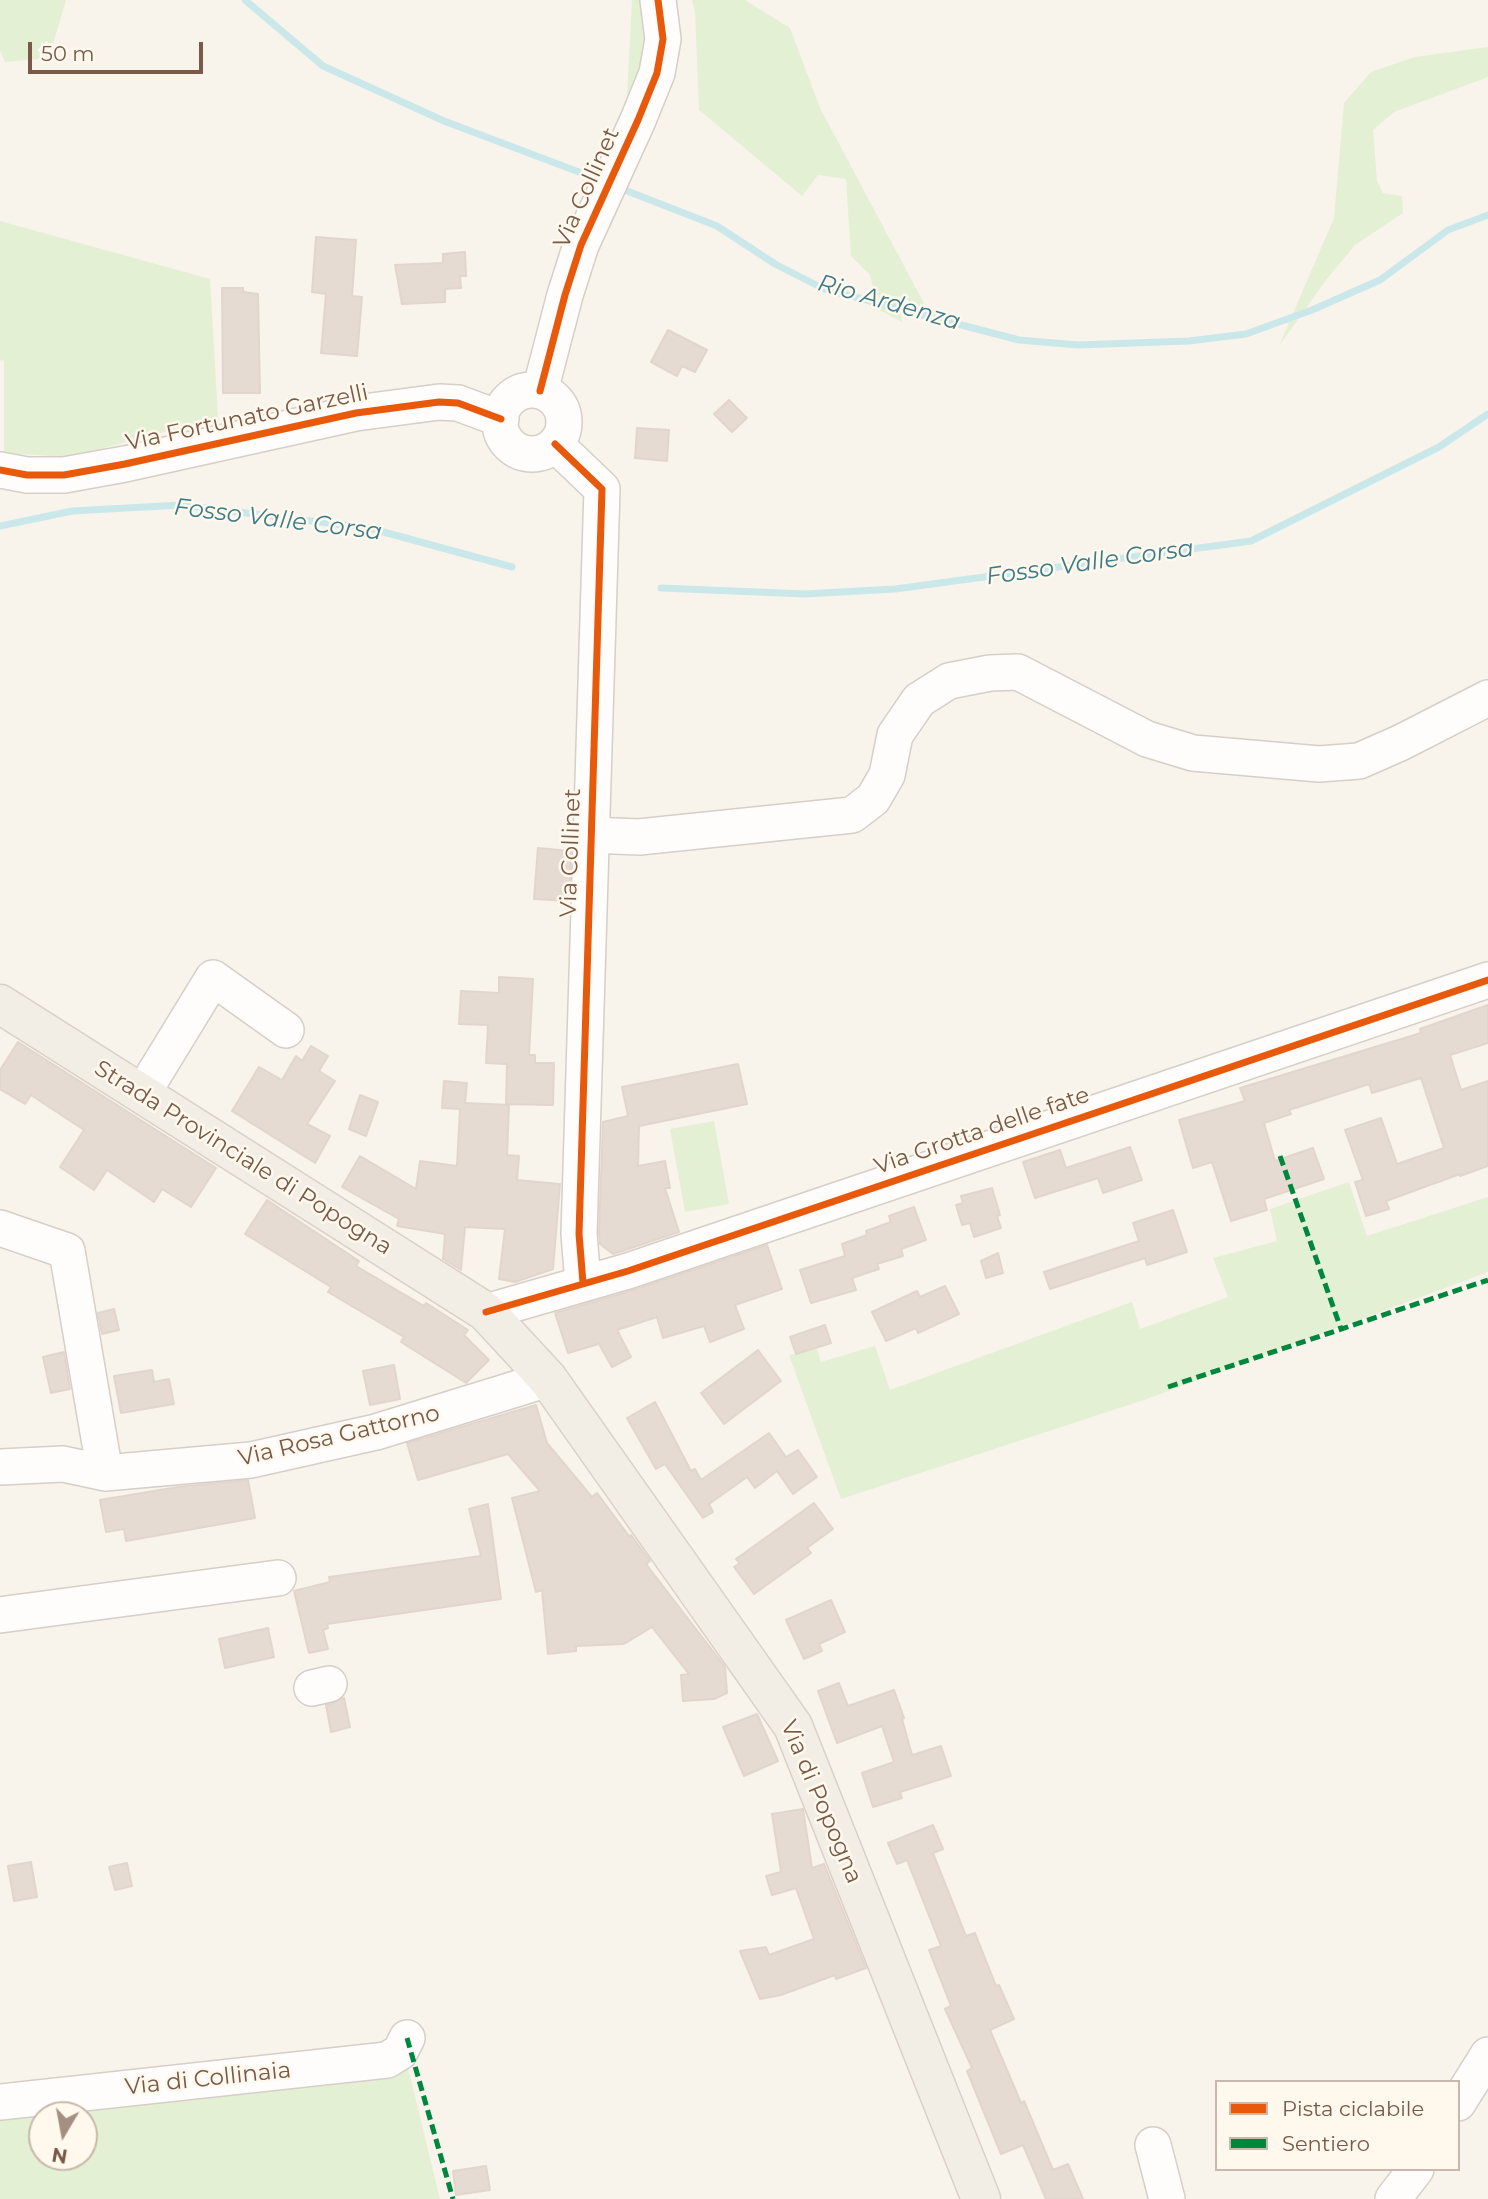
<!DOCTYPE html>
<style>
body{margin:0}
#map{position:relative;width:1488px;height:2199px;overflow:hidden;background:#f8f3eb;font-family:Montserrat,sans-serif}
canvas{display:block}
.legend{position:absolute;left:1215px;top:2080px;width:245px;height:91px;box-sizing:border-box;background:#fff8ed;border:2px solid #c9b8ab;margin:0;padding:9px 12px;list-style:none;font-size:21px;color:#795947}
.legend li{display:flex;align-items:center;gap:14px;height:35px}
.legend b{width:35px;border:2px solid #c9b8ab}
.north{position:absolute;left:28px;top:2101px;width:70px;height:70px;box-sizing:border-box;background:#fff8ed;border:2px solid #c9b8ab;border-radius:50%;rotate:190deg;font-size:19px;font-weight:700;line-height:28px;text-align:center;color:#795947}
.north::after{content:'';display:block;margin:auto;width:24px;height:32px;background:#a58f80;clip-path:polygon(50% 0,100% 100%,50% 72%,0 100%)}
.scale{position:absolute;left:28px;top:42px;width:175px;height:32px;box-sizing:border-box;border:4px solid #795947;border-top:0;padding-left:9px;font-size:21px;line-height:24px;white-space:nowrap;color:#795947;-webkit-text-stroke:5px #fff8ed;paint-order:stroke}
</style>
<div id="map">
<canvas width="1488" height="2199"></canvas>
<ul class="legend">
<li><b style="height:9px;background:#e8590c"></b>Pista ciclabile</li>
<li><b style="height:9px;background:#00873e"></b>Sentiero</li>
</ul>
<div class="north">N</div>
<div class="scale">50 m</div>
</div>
<script>
const context = document.querySelector('canvas').getContext('2d');
context.lineJoin = 'round';
function fillPath(path, color) { context.fillStyle = color; context.fill(path, 'evenodd'); }
const toPath = rows => new Path2D(rows.map(r => 'M' + r).join(''));
function trace(path, color, width, dash) { context.strokeStyle = color; context.lineWidth = width; context.lineCap = dash ? 'butt' : 'round'; context.setLineDash(dash || []); context.stroke(path); }
function drawText(font, color, halo, rows, align = 'center') {
  context.font = font + ' Montserrat,sans-serif'; context.lineWidth = 5; context.setLineDash([]); context.textBaseline = 'middle'; context.strokeStyle = halo; context.fillStyle = color; for (const [text, x, y, turn = 0] of rows) {
    context.save(); context.translate(x, y); context.rotate((+turn || 0) * Math.PI / 180); context.textAlign = isNaN(turn) ? turn : align; if (halo) context.strokeText(text, 0, 0); context.fillText(text, 0, 0); context.restore();
  }
}
fillPath(toPath([
 [0,0,66,0,49,58,5,62,0,50],
 [632,0,666,0,625,136],
 [692,0,745,0,790,28,820,108,927,309,898,296,902,322,879,310,870,275,851,256,846,179,818,175,802,196,699,110,695,11],
 [1488,47,1488,77,1394,112,1373,130,1377,181,1383,193,1402,196,1403,213,1355,245,1326,280,1279,346,1334,218,1344,103,1371,72,1415,57],
 [0,221,210,279,218,418,69,457,4,453,4,361,0,360],
 [714,1121,729,1204,685,1212,670,1129],
 [1349,1182,1367,1236,1488,1197,1488,1272,1147,1399,841,1499,789,1355,817,1349,821,1362,875,1346,890,1390,1132,1302,1140,1329,1228,1297,1213,1258,1277,1241,1270,1209],
 [408,2068,440,2199,0,2199,0,2117],
 [42,2115,84,2115,84,2157,42,2157]
]), '#e4f0d4');
trace(toPath([
 [245,0,323,66,444,121,600,180],
 [617,187,717,226,775,264,824,289,1019,340,1078,345,1189,341,1246,334,1312,310,1380,280,1448,230,1488,215],
 [0,526,72,511,181,505,369,528,512,567],
 [661,588,805,594,895,589,1251,541,1439,447,1488,414]
]), '#cae8ea', 7);
const building = toPath([
 [316,237,356,240,352,296,362,297,357,356,321,353,326,294,312,292,316,237],
 [465,252,466,276,460,276,461,288,445,289,445,302,402,304,395,265,443,263,443,254,465,252],
 [222,288,243,288,243,292,258,294,260,393,223,393,222,288],
 [668,330,707,350,695,372,682,366,677,376,651,362,668,330],
 [729,400,747,418,732,432,714,414,729,400],
 [637,428,669,430,667,461,635,458,637,428],
 [538,848,571,851,569,901,534,899,538,848],
 [499,977,533,979,529,1055,535,1055,535,1063,554,1063,553,1105,506,1104,507,1064,486,1063,488,1025,459,1024,461,991,499,993,499,977],
 [1488,1005,1488,1043,1450,1055,1461,1090,1488,1081,1488,1166,1460,1176,1460,1174,1386,1201,1389,1209,1366,1216,1355,1182,1363,1180,1345,1130,1381,1118,1397,1164,1444,1148,1421,1078,1372,1093,1369,1084,1289,1110,1291,1114,1264,1123,1275,1161,1313,1148,1324,1179,1264,1199,1267,1210,1231,1221,1212,1162,1193,1168,1179,1120,1245,1101,1240,1088,1421,1033,1420,1029,1488,1005],
 [18,1042,216,1168,191,1207,162,1189,154,1202,107,1170,94,1190,60,1167,84,1130,31,1095,25,1104,0,1089,0,1070,18,1042],
 [311,1046,328,1056,319,1071,335,1081,307,1124,330,1136,315,1163,232,1111,259,1067,282,1080,296,1056,302,1061,311,1046],
 [738,1064,747,1104,639,1126,638,1166,665,1161,670,1188,665,1188,679,1232,613,1254,600,1244,599,1233,603,1122,628,1116,622,1087,738,1064],
 [444,1081,467,1083,465,1103,509,1105,507,1155,519,1156,517,1180,560,1184,553,1269,515,1282,499,1279,505,1229,465,1227,461,1270,443,1259,445,1234,397,1226,399,1219,342,1187,360,1156,416,1189,420,1161,457,1166,460,1109,442,1108,444,1081],
 [360,1095,378,1102,366,1136,349,1129,360,1095],
 [1130,1147,1142,1180,1103,1193,1098,1178,1035,1198,1023,1162,1060,1150,1066,1168,1130,1147],
 [992,1188,1000,1215,997,1216,1001,1228,974,1237,970,1223,962,1225,956,1205,963,1203,961,1196,992,1188],
 [267,1200,359,1261,356,1266,424,1306,426,1303,468,1330,464,1335,489,1360,466,1383,401,1342,404,1337,328,1292,331,1287,245,1234,267,1200],
 [914,1207,926,1240,901,1249,903,1256,877,1264,879,1269,852,1278,856,1290,811,1303,800,1270,845,1256,842,1244,867,1235,866,1231,891,1222,889,1216,914,1207],
 [1173,1210,1187,1252,1147,1265,1145,1258,1050,1289,1044,1272,1139,1241,1133,1223,1173,1210],
 [767,1245,782,1289,735,1305,744,1329,710,1342,704,1326,663,1338,657,1317,617,1330,631,1357,612,1367,599,1344,568,1353,555,1313,634,1290,767,1245],
 [998,1253,1003,1273,986,1278,981,1261,998,1253],
 [945,1286,959,1314,918,1333,916,1328,886,1341,872,1312,917,1291,920,1297,945,1286],
 [114,1309,119,1330,102,1334,98,1313,114,1309],
 [825,1325,831,1343,796,1354,790,1337,825,1325],
 [758,1350,781,1381,724,1424,701,1393,758,1350],
 [64,1352,70,1389,51,1393,43,1357,64,1352],
 [394,1365,400,1399,370,1405,363,1371,394,1365],
 [152,1370,154,1382,169,1379,174,1404,121,1413,114,1376,152,1370],
 [655,1402,691,1471,695,1469,701,1480,769,1433,786,1457,798,1450,817,1477,793,1494,777,1471,755,1488,747,1477,709,1504,713,1512,703,1518,665,1464,656,1469,627,1418,655,1402],
 [536,1405,547,1443,592,1497,597,1493,629,1536,631,1535,650,1561,646,1564,725,1667,727,1693,714,1699,683,1701,681,1675,689,1674,652,1627,624,1644,576,1646,576,1651,548,1654,542,1590,536,1592,512,1498,540,1491,508,1454,418,1480,407,1443,536,1405],
 [248,1480,255,1518,126,1541,124,1529,106,1532,100,1500,178,1487,248,1480],
 [814,1503,833,1529,807,1548,811,1553,754,1594,734,1567,740,1563,736,1559,814,1503],
 [488,1504,501,1599,327,1624,328,1628,323,1630,328,1649,309,1653,294,1591,330,1582,329,1577,481,1556,469,1509,488,1504],
 [831,1600,845,1632,819,1644,822,1651,804,1659,786,1620,831,1600],
 [268,1628,274,1657,225,1668,219,1639,268,1628],
 [839,1683,848,1706,894,1690,904,1718,902,1719,912,1755,941,1746,951,1776,900,1792,902,1798,873,1807,862,1773,894,1762,882,1726,837,1743,818,1691,839,1683],
 [344,1698,350,1727,331,1732,326,1705,344,1698],
 [757,1714,778,1761,744,1776,723,1727,757,1714],
 [803,1809,812,1868,824,1864,866,1968,836,1979,835,1975,781,1995,760,1999,740,1951,766,1947,769,1955,814,1939,796,1888,772,1895,766,1876,781,1872,772,1814,803,1809],
 [933,1825,943,1849,933,1853,966,1936,975,1933,996,1986,999,1985,1014,2019,990,2030,1021,2103,1024,2101,1053,2170,1068,2164,1083,2199,1046,2199,1023,2145,1001,2154,967,2071,972,2068,945,2009,951,2006,929,1950,941,1946,907,1860,897,1864,888,1843,933,1825],
 [31,1862,37,1897,14,1901,8,1866,31,1862],
 [127,1863,132,1886,115,1890,109,1867,127,1863],
 [486,2166,490,2190,456,2195,453,2171,486,2166]
]);
fillPath(building, '#e5dbd2');
trace(building, '#e2d6cc', 2);
const minor = toPath([
 '500 422a32 32 0 1 1 64 0a32 32 0 1 1-64 0Z',
 [540,391,565,295,581,245,638,120,657,73,663,39,658,0],
 [555,444,602,489,579,1234,583,1283],
 [0,470,27,475,64,475,125,464,356,413,439,402,458,403,501,419],
 [591,835,639,837,852,815,873,799,887,775,895,735,919,700,949,681,990,673,1018,672,1147,739,1193,753,1319,764,1359,761,1400,743,1488,698],
 [142,1094,213,978,286,1030],
 [0,1228,67,1251,105,1473],
 [486,1312,628,1271,1488,980],
 [0,1467,63,1464,105,1473,251,1460,376,1432,548,1379],
 [0,1615,278,1578],
 [312,1688,329,1684],
 [0,2102,387,2060,400,2052,407,2038],
 [1458,2103,1488,2055],
 [1153,2145,1167,2199],
 [1393,2199,1416,2169]
]);
const major = toPath([
 [0,1004,486,1312,548,1379,793,1726,981,2199]
]);
trace(minor, '#d6cec8', 38);
trace(major, '#dad0c8', 41);
trace(minor, '#fefdfc', 35);
trace(major, '#f3eee5', 38);
trace(toPath([
 [1280,1156,1341,1329],
 [1168,1387,1488,1280],
 [407,2038,453,2199]
]), '#00873e', 5, [10, 5]);
trace(toPath([
 [540,391,565,295,581,245,638,120,657,73,663,39,658,0],
 [555,444,602,489,579,1234,583,1283],
 [0,470,27,475,64,475,125,464,356,413,439,402,458,403,501,419],
 [486,1312,628,1271,1488,980]
]), '#e8590c', 7);
drawText('23px', '#795947', '#fff8ed', [
 ["Via Collinet",587,188,-66],
 ["Via Fortunato Garzelli",247,418,-12],
 ["Via Collinet",571,853,-88],
 ["Via Grotta delle fate",982,1131,-19],
 ["Strada Provinciale di Popogna",243,1158,32],
 ["Via Rosa Gattorno",339,1436,-13],
 ["Via di Popogna",821,1802,67],
 ["Via di Collinaia",208,2079,-6]
]);
drawText('italic 24px', '#3c7b87', '#fff8ed', [
 ["Rio Ardenza",889,303,16],
 ["Fosso Valle Corsa",278,520,7],
 ["Fosso Valle Corsa",1090,563,-8]
]);
</script>
